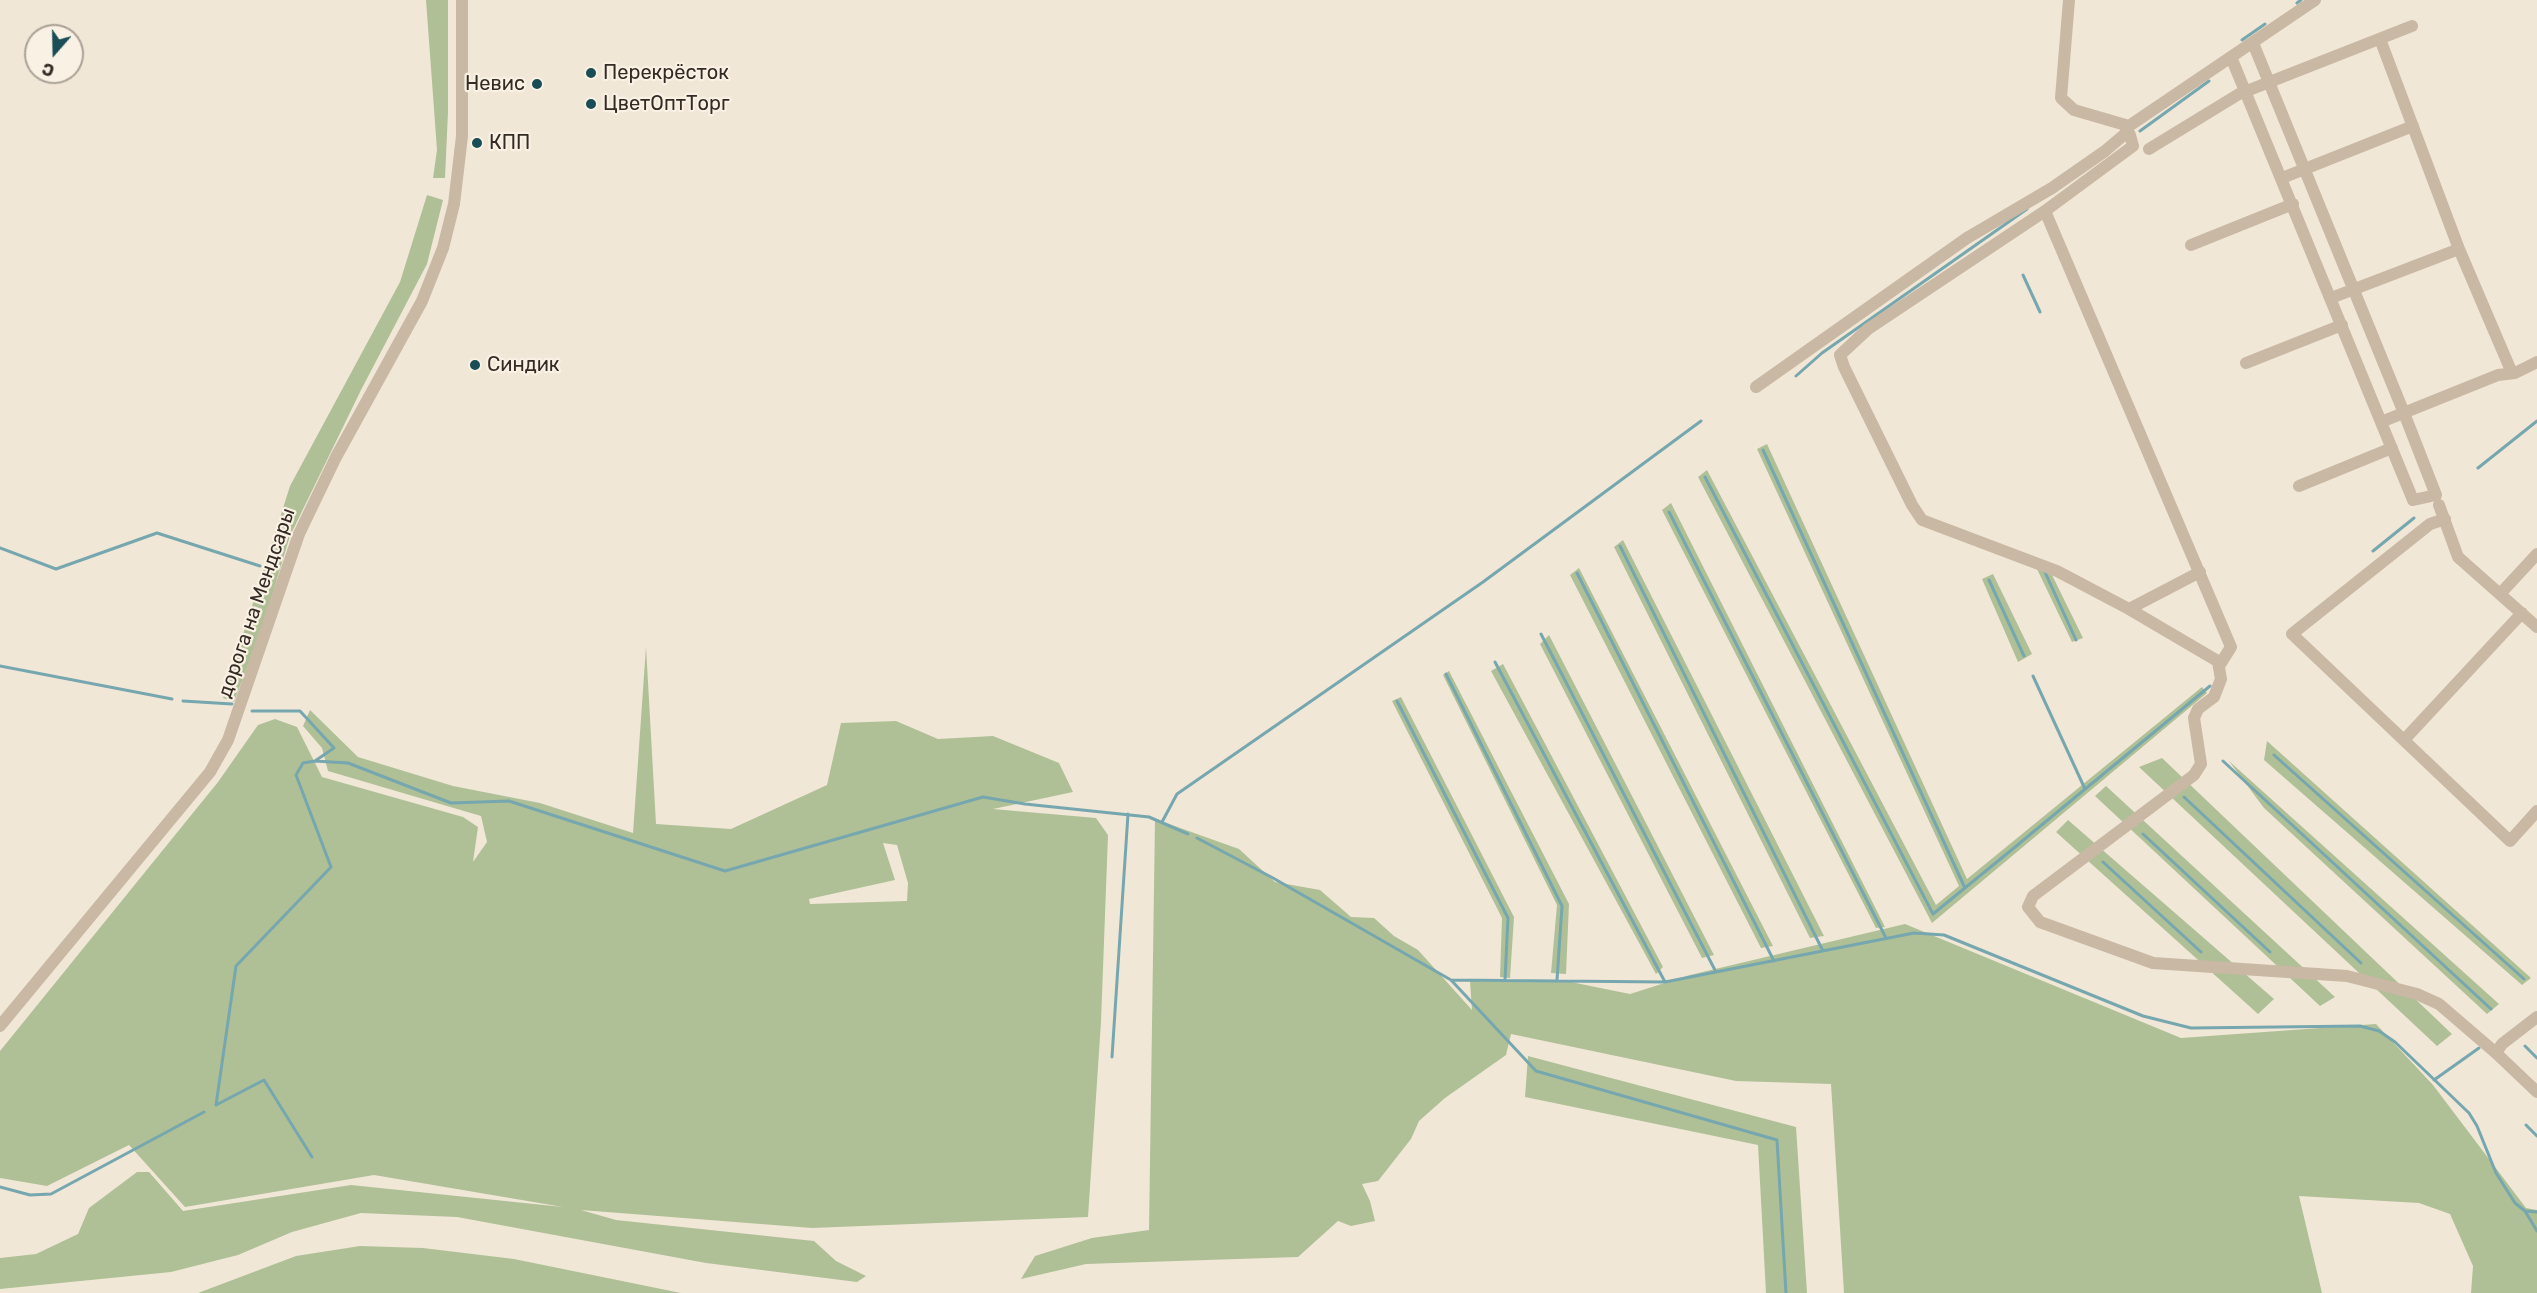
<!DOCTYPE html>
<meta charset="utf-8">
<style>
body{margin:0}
#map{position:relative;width:2537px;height:1293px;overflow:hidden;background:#f1e7d7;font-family:Rubik,sans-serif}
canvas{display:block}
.north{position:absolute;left:24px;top:24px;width:60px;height:60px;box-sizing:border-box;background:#f9f1e3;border:2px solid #aaa297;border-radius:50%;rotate:200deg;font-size:16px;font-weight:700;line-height:24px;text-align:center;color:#342b25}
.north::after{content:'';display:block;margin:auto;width:21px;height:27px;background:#1a4d56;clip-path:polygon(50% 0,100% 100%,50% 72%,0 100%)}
</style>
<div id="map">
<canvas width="2537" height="1293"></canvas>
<div class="north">С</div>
</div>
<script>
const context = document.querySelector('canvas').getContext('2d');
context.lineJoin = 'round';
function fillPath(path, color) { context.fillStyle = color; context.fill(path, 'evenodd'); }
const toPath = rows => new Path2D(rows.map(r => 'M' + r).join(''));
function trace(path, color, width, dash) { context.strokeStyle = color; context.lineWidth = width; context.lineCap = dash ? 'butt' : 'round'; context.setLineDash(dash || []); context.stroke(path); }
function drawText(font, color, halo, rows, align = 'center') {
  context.font = font + ' Rubik,sans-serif'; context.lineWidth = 4.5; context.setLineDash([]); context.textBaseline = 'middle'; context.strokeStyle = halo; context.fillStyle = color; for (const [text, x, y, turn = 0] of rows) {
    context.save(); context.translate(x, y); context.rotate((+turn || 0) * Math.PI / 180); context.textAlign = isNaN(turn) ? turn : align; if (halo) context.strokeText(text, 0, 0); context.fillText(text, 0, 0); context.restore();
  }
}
fillPath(toPath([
 [426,0,448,0,448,112,445,178,433,178,437,150],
 [427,195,443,200,427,264,361,390,290,536,263,625,234,702,223,698,290,486,400,282],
 [1767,444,1967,879,2202,687,2207,693,1932,923,1698,477,1707,470,1936,905,1959,886,1757,449],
 [1671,503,1885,927,1876,928,1662,510],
 [1623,540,1824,936,1810,938,1614,547],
 [1579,568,1773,946,1761,948,1570,575],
 [2037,569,2052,575,2083,638,2072,642],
 [1993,574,2032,654,2018,662,1982,579],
 [1549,635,1714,955,1702,958,1540,644],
 [646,647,656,824,731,829,827,785,841,723,896,721,938,739,993,736,1059,763,1073,792,993,809,1096,818,1108,835,1101,1022,1088,1217,812,1228,581,1210,616,1220,814,1241,836,1261,866,1276,857,1282,706,1263,457,1217,361,1213,292,1232,238,1255,171,1272,0,1289,0,1258,36,1254,78,1234,89,1208,137,1172,149,1172,183,1211,351,1185,563,1207,374,1175,185,1207,129,1145,47,1186,0,1178,0,1051,218,782,258,725,275,719,297,727,322,777,463,817,478,827,473,862,487,842,481,816,328,771,322,748,303,726,310,710,358,757,453,786,540,803,633,833],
 [883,843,897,845,908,883,907,901,810,904,809,899,895,880],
 [1503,664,1663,967,1656,974,1491,671],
 [1449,671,1569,904,1566,974,1551,973,1557,905,1443,675],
 [1401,697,1514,917,1510,978,1500,977,1502,918,1392,701],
 [2267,741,2531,978,2522,985,2264,760],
 [2162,758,2452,1034,2437,1046,2139,767],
 [2229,761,2499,1004,2487,1014,2264,808],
 [2106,786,2335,997,2320,1006,2095,796],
 [1155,819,1239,849,1275,882,1320,890,1351,917,1374,918,1394,936,1418,950,1472,1010,1470,981,1571,982,1630,994,1690,975,1905,924,2181,1038,2376,1024,2433,1085,2526,1208,2537,1210,2537,1293,2471,1293,2473,1266,2450,1214,2419,1203,2299,1196,2322,1293,1844,1293,1831,1084,1736,1081,1511,1034,1506,1055,1445,1098,1419,1121,1411,1139,1378,1181,1362,1184,1370,1201,1375,1221,1351,1226,1338,1221,1298,1257,1086,1264,1021,1279,1035,1256,1092,1238,1149,1230],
 [2068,820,2274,999,2258,1014,2056,832],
 [1528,1056,1796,1127,1807,1293,1766,1293,1758,1145,1525,1097],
 [360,1246,423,1248,514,1259,681,1293,198,1293,296,1256]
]), '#afc097');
trace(toPath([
 [2297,3,2301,0],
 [2242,40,2265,24],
 [2140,131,2209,81],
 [2023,275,2040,312],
 [1796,376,1822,353,2027,209],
 [1763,450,1965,888],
 [2478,468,2537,421],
 [1705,477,1933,914,2020,843],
 [1669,512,1886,938],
 [1620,546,1823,951],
 [0,548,56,569,157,533,260,566],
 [2373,551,2414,518],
 [2044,570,2076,640],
 [1577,573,1774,961],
 [1989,580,2024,656],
 [1541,634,1716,972],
 [1495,662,1665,982],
 [0,666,172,699],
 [1446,674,1562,906,1557,980],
 [2033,676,2085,789],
 [183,701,232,704],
 [1397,701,1508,918,1505,980],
 [252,711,300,711,334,748,315,761,348,763,451,803,509,801,725,871,983,797,1025,804,1149,817,1188,834],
 [2274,755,2524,979],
 [2223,761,2491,1009],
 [2184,797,2361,963],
 [1162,822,1177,794,1483,582,1701,421],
 [2143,834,2270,952],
 [1197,838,1273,878,1451,980,1536,1071,1777,1140,1786,1293],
 [2021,842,2210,686],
 [2103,862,2201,952],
 [1451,980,1665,982,1914,933,1944,935,2143,1016,2191,1028,2360,1026,2379,1031,2395,1042,2469,1113,2477,1126,2496,1173,2515,1203,2525,1211,2537,1231],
 [2525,1046,2537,1058],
 [1112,1057,1128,814],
 [2434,1080,2479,1048],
 [216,1105,236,966,331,867,296,775,303,763,315,761],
 [216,1105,264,1080,312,1157],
 [2526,1125,2537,1136],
 [0,1187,30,1195,51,1194,204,1112],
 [2525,1211,2537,1212]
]), '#76a7af', 3);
trace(toPath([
 [2069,0,2061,98,2074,110,2129,126],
 [2380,39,2459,249,2512,373],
 [2231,57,2413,500,2436,495,2404,413,2253,43],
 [2149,149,2239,94,2412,26],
 [2282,178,2413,126],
 [2045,211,2231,647,2221,663,2129,609],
 [2191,245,2293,204],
 [2331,298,2459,249],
 [2246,363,2342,325],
 [1756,387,1967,238,2052,188,2105,151,2125,134],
 [2381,422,2498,375,2515,373,2537,362],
 [2299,486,2392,448],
 [2439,505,2458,557,2537,627],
 [2445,519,2430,524,2292,634,2510,841,2537,811],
 [2200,572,2129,609,2057,571,1922,520,1912,505,1844,367,1840,355,1868,329,2045,211,2133,146,2130,135,2125,134,2129,126,2315,0],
 [2500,594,2537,554],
 [2218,662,2221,679,2214,697,2198,709,2194,718,2201,764,2194,775,2033,896,2028,907,2040,922,2153,963,2347,976,2417,994,2439,1004,2496,1053,2537,1092],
 [2404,740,2522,613],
 [0,1026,210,772,228,740,299,534,336,457,422,301,443,248,454,204,462,136,462,0],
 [2496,1053,2502,1044,2537,1017]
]), '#c9b8a3', 12);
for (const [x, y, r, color] of [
 [591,73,6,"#1a4d56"],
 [537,84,6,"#1a4d56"],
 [591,104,6,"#1a4d56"],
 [477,143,6,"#1a4d56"],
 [475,365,6,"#1a4d56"]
]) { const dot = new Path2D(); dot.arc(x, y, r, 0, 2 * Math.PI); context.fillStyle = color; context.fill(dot); trace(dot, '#f9f1e3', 2); }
drawText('20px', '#342b25', '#f9f1e3', [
 ["Перекрёсток",603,73],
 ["Невис",525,84,"right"],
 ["ЦветОптТорг",603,104],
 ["КПП",489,143],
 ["Синдик",487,365]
], 'left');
drawText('20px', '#342b25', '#f9f1e3', [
 ["дорога на Мендсары",257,603,-71]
]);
</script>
